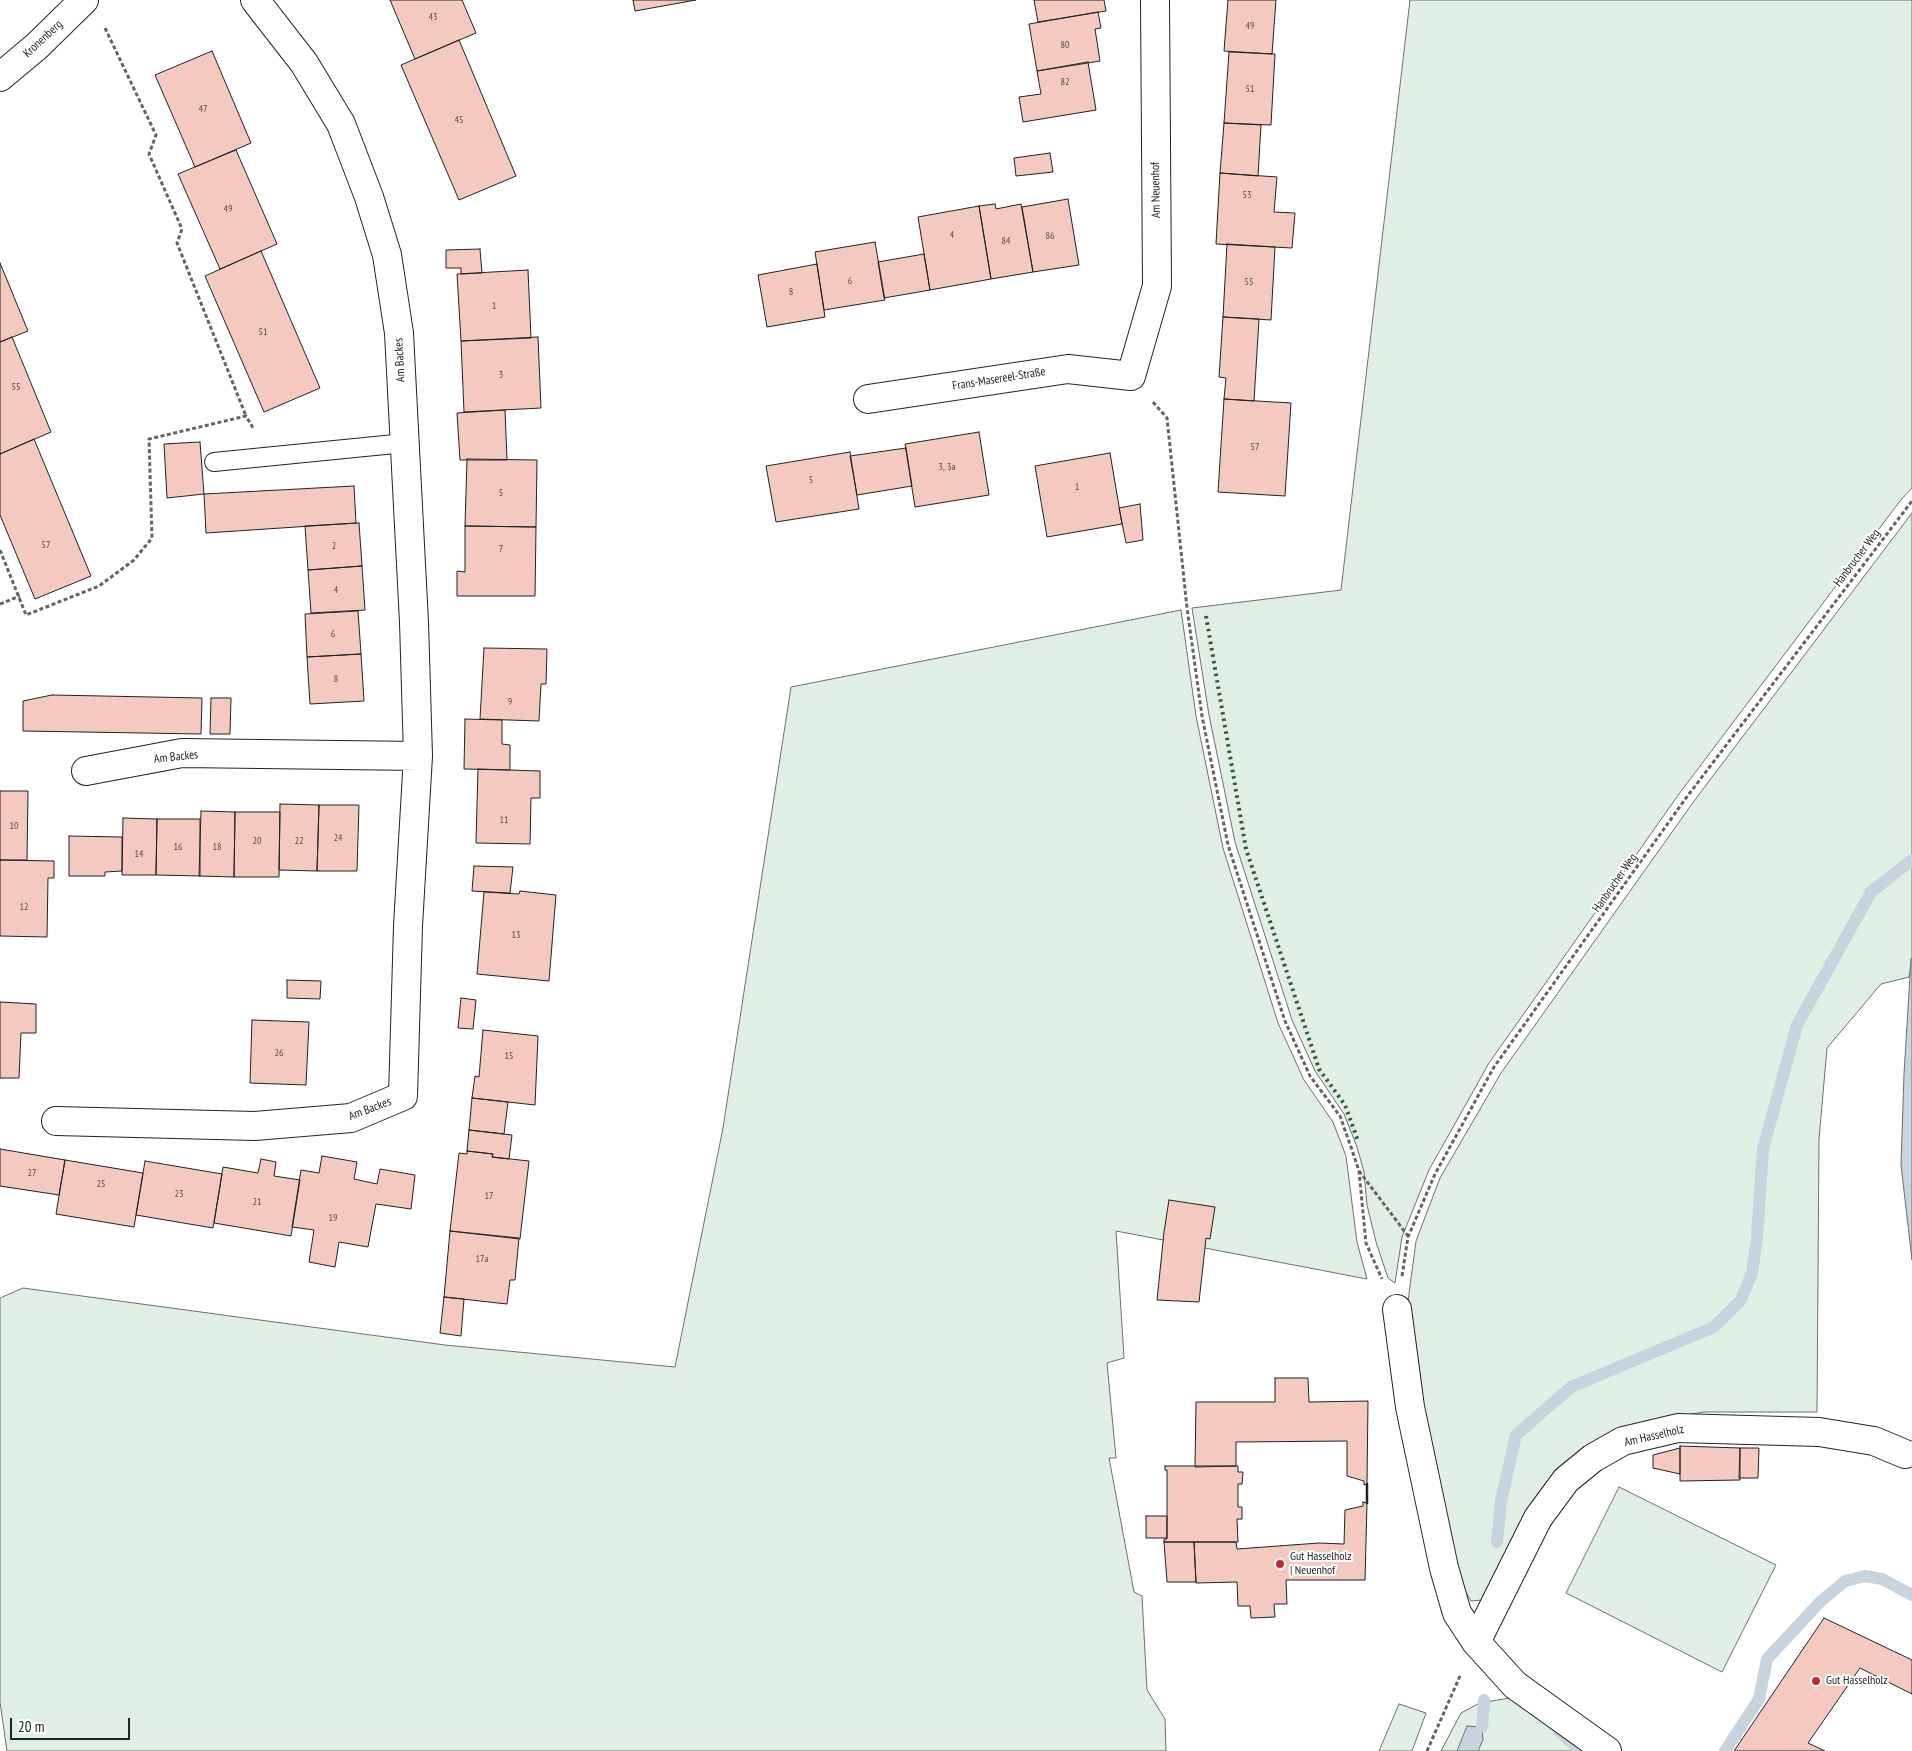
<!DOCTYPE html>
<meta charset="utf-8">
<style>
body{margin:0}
#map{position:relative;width:1912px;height:1751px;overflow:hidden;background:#fff;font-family:"PT Sans Narrow",sans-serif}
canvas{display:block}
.scale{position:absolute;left:10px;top:1718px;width:120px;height:22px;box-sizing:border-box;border:2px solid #222;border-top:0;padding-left:6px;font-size:15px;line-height:18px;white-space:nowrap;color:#222;-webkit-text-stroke:4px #fff;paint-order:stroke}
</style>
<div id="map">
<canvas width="1912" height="1751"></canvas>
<div class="scale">20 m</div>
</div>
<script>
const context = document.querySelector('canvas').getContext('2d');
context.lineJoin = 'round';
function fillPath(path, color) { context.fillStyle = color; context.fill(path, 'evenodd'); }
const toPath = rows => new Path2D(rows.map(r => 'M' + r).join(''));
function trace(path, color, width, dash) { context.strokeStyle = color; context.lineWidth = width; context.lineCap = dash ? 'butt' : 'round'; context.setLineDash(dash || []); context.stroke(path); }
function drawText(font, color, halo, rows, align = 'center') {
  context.font = font + ' "PT Sans Narrow",sans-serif'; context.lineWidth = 4; context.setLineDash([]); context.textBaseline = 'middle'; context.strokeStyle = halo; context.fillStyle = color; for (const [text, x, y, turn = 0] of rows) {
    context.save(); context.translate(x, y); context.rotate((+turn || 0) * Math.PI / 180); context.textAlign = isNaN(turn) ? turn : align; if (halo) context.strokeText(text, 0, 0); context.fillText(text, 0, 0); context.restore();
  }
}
const green = toPath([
 [1410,0,1912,0,1912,488,1900,501,1679,794,1489,1063,1429,1170,1402,1237,1395,1283,1388,1278,1376,1242,1367,1205,1364,1172,1357,1147,1344,1114,1315,1071,1292,1020,1235,842,1209,715,1192,608,1341,590,1410,0],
 [1912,513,1912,959,1909,977,1881,984,1827,1048,1819,1139,1817,1412,1704,1412,1649,1422,1587,1452,1482,1600,1471,1601,1457,1577,1418,1404,1407,1309,1416,1241,1440,1178,1501,1073,1694,801,1912,513],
 [1181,610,1196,716,1223,848,1278,1023,1304,1080,1333,1122,1346,1156,1357,1242,1367,1279,1116,1231,1124,1358,1107,1363,1116,1458,1109,1458,1134,1592,1142,1596,1147,1690,1165,1719,1166,1751,7,1751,0,1702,0,1298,23,1288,445,1345,675,1367,723,1128,791,687,1181,610],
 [1619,1487,1776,1565,1722,1672,1566,1593,1619,1487],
 [1510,1698,1582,1751,1441,1751,1461,1713,1480,1703,1510,1698],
 [1399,1704,1426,1713,1412,1751,1379,1751,1399,1704]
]);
fillPath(green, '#e0efe3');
trace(green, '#6f6f6f', 1);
const water = toPath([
 [1911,959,1912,959,1912,1260,1901,1165,1904,1074,1911,959],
 [1467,1726,1482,1727,1483,1740,1478,1751,1457,1751,1467,1726]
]);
fillPath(water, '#c7d3dd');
trace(water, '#6f6f6f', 1);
trace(toPath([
 [1497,1542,1501,1501,1516,1435,1571,1387,1714,1327,1741,1300,1752,1273,1757,1238,1763,1149,1797,1025,1871,892,1912,860],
 [1482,1727,1484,1700],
 [1559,1731,1581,1751],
 [1725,1751,1759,1699,1767,1659,1820,1602,1845,1581,1865,1576,1882,1579,1912,1595]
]), '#c7d3dd', 12);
const building = toPath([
 [390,0,462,0,476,33,415,59,390,0],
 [633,0,696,0,635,11,633,0],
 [1034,0,1104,0,1106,11,1038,22,1034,0],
 [1228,0,1276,0,1272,54,1224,51,1228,0],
 [1098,12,1101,28,1095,29,1100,61,1037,71,1029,24,1098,12],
 [459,40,516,176,459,200,401,65,459,40],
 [212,51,251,143,195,167,155,75,212,51],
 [1229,52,1275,54,1271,125,1224,123,1229,52],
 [1088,62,1096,110,1023,122,1019,97,1041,94,1037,71,1088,62],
 [1224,123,1261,125,1258,176,1220,173,1224,123],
 [236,150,277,244,220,269,178,174,236,150],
 [1050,153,1053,172,1016,176,1014,158,1050,153],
 [1220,173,1277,177,1274,212,1295,213,1292,248,1216,244,1220,173],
 [1068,199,1079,265,1033,272,1022,207,1068,199],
 [995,204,996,209,1021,204,1033,272,991,279,979,206,995,204],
 [979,206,991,279,930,290,918,217,979,206],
 [875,242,885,300,824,310,815,252,875,242],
 [1227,244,1275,247,1271,320,1223,317,1227,244],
 [480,249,482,273,461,274,461,268,446,268,446,250,480,249],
 [261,251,320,388,264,412,205,276,261,251],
 [924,254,930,290,884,298,878,262,924,254],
 [0,263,28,331,0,342,0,263],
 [817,264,825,317,767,327,758,275,817,264],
 [528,270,531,338,461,341,457,274,528,270],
 [1223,317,1259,319,1254,401,1224,399,1226,378,1219,377,1223,317],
 [12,337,51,432,0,454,0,342,12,337],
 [538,337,541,408,464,412,461,341,538,337],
 [1224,399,1291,403,1285,496,1218,492,1224,399],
 [505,410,507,460,460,460,457,413,505,410],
 [979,432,989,495,915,507,905,444,979,432],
 [34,439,91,576,35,599,0,515,0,454,34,439],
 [200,442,204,494,167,498,164,444,200,442],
 [906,448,912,486,857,495,850,456,906,448],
 [850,452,859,509,776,522,766,466,850,452],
 [1110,453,1122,524,1047,537,1035,466,1110,453],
 [467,459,537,460,536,527,465,526,467,459],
 [354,486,356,523,206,533,204,494,354,486],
 [1140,504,1143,540,1126,543,1119,508,1140,504],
 [359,523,362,566,308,570,305,526,359,523],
 [465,526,536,527,535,596,457,596,457,571,465,572,465,526],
 [362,566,365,610,311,613,308,570,362,566],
 [358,611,361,654,307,657,305,614,358,611],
 [484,648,547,649,546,684,541,684,539,721,480,719,484,648],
 [361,654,364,701,310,704,307,657,361,654],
 [52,695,202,698,201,734,23,731,23,701,52,695],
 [211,698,231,698,230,734,210,734,211,698],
 [465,719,502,720,502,744,510,745,510,770,464,769,465,719],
 [478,769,540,771,540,798,531,798,530,844,476,843,478,769],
 [0,791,28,791,27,860,0,860,0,791],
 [280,804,319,805,317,871,279,870,280,804],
 [319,805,359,805,357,871,317,871,319,805],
 [201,811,235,812,234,877,199,876,201,811],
 [235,812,280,812,279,877,234,877,235,812],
 [123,818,157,819,156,875,122,875,123,818],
 [157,819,200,819,200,876,156,875,157,819],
 [69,836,122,837,122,871,105,872,105,876,69,876,69,836],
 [0,860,54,861,54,878,48,878,47,937,0,936,0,860],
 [474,866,513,867,510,893,472,891,474,866],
 [520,891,556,895,549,981,477,974,484,892,519,894,520,891],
 [287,980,321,981,320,999,287,998,287,980],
 [461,998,476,1000,473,1029,458,1028,461,998],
 [0,1002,36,1004,36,1033,21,1033,19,1078,0,1078,0,1002],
 [252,1020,309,1022,306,1085,250,1083,252,1020],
 [483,1030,538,1036,535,1105,472,1098,475,1076,479,1077,483,1030],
 [472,1098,508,1102,504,1134,469,1130,472,1098],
 [469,1130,512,1135,509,1159,492,1157,493,1154,467,1151,469,1130],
 [0,1149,65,1160,59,1195,0,1186,0,1149],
 [467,1151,493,1154,492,1157,529,1161,520,1239,450,1231,459,1153,467,1154,467,1151],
 [322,1156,357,1162,354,1179,377,1184,380,1169,415,1175,411,1209,376,1204,368,1247,339,1242,335,1267,309,1262,314,1230,292,1227,301,1170,319,1173,322,1156],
 [261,1159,276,1162,274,1176,300,1180,291,1236,214,1223,223,1167,258,1173,261,1159],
 [65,1160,143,1173,134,1227,56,1214,65,1160],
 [145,1161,222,1174,213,1228,136,1215,145,1161],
 [1169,1200,1215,1207,1210,1239,1206,1238,1199,1302,1157,1300,1164,1232,1169,1200],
 [450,1231,519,1238,515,1280,510,1280,507,1304,444,1297,450,1231],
 [444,1297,464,1299,461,1336,440,1333,444,1297],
 [1275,1378,1308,1378,1309,1402,1368,1401,1367,1484,1364,1485,1364,1481,1347,1476,1347,1441,1236,1442,1236,1466,1195,1467,1196,1402,1275,1402,1275,1378],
 [1680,1446,1740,1448,1740,1480,1680,1481,1680,1446],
 [1680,1448,1680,1474,1653,1468,1653,1455,1680,1448],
 [1740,1448,1759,1448,1758,1478,1739,1478,1740,1448],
 [1165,1466,1238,1466,1238,1472,1243,1472,1242,1484,1238,1484,1238,1507,1242,1507,1242,1519,1237,1519,1238,1542,1164,1542,1164,1539,1167,1539,1167,1470,1165,1470,1165,1466],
 [1363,1502,1367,1503,1365,1580,1286,1580,1287,1604,1274,1604,1275,1617,1251,1618,1250,1606,1238,1606,1237,1582,1196,1583,1194,1542,1236,1542,1237,1549,1319,1543,1344,1544,1345,1510,1363,1506,1363,1502],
 [1146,1516,1167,1516,1167,1538,1146,1538,1146,1516],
 [1164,1542,1194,1542,1196,1582,1167,1582,1164,1542],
 [1824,1618,1912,1660,1912,1694,1860,1668,1808,1743,1825,1751,1734,1751,1824,1618]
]);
fillPath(building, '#f3c9c0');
trace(building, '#222', 1);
const lane = toPath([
 [214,462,405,443]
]);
const street = toPath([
 [0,77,37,46,84,0],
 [868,399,1068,369,1131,376,1157,286,1155,0],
 [86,771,182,753,418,756],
 [56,1121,255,1126,351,1118,403,1096,408,926,418,756,414,622,399,333,387,255,369,197,341,124,304,63,255,0],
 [1397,1309,1410,1407,1444,1568,1457,1613,1476,1642,1515,1685,1607,1751],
 [1476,1642,1538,1518,1566,1480,1593,1458,1623,1441,1678,1428,1819,1432,1874,1441,1905,1454]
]);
trace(lane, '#222', 20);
trace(street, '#222', 30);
trace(toPath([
 [105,28,156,135,149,154,182,229,177,243,246,416],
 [1153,402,1167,418,1187,608,1202,716,1228,845,1285,1021,1310,1076,1340,1116,1352,1150,1359,1171,1366,1243,1382,1279],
 [0,550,26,615,99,586,134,560,152,538,149,439,246,416,253,428],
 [0,604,20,596],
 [1359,1171,1408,1236],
 [1402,1276,1408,1237,1435,1174,1494,1067,1686,798,1912,501],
 [1427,1751,1460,1676]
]), '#646464', 3, [4, 2.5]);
trace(lane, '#fff', 18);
trace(street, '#fff', 28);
trace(toPath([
 [1206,616,1246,849,1319,1069,1345,1105,1358,1141]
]), '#2f5e38', 4, [2.5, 4]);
trace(toPath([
 [1367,1503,1367,1484]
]), '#222', 2.5);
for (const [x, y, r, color] of [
 [1280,1564,5,"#c62828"],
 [1816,1681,5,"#c62828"]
]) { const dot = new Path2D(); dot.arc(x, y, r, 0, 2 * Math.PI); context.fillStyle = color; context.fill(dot); trace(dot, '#fff', 2); }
drawText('10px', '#564c4a', null, [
 ["43",433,17],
 ["49",1250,26],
 ["80",1065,45],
 ["82",1065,82],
 ["51",1250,89],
 ["47",203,109],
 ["45",459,120],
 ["53",1247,195],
 ["49",228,209],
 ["4",952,235],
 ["86",1050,236],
 ["84",1006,241],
 ["6",850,281],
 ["55",1249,282],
 ["8",791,292],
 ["1",494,306],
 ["51",263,332],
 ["3",501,375],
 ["55",16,387],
 ["57",1255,447],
 ["3, 3a",947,467],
 ["5",811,480],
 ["1",1077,487],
 ["5",501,493],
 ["57",46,545],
 ["2",334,546],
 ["7",501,549],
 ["4",336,590],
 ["6",333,634],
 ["8",336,679],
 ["9",510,702],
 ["11",504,820],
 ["10",14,826],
 ["24",338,838],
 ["20",257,841],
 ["22",299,841],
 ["16",178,847],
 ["18",217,847],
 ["14",139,854],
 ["12",24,907],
 ["13",516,935],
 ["26",279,1053],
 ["15",509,1056],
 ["27",32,1173],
 ["25",101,1184],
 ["23",179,1194],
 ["17",489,1196],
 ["21",257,1202],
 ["19",333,1218],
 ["17a",482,1259]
]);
drawText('12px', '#222', '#fff', [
 ["Kronenberg",43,39,-43],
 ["Am Neuenhof",1156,190,-91],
 ["Am Backes",400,360,-93],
 ["Frans-Masereel-Straße",999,379,-9],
 ["Hanbrucher Weg",1857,558,-53],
 ["Am Backes",176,757,-6],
 ["Hanbrucher Weg",1615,883,-55],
 ["Am Backes",370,1109,-21],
 ["Am Hasselholz",1654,1436,-13]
]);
drawText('12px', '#222', '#fff', [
 ["Gut Hasselholz",1290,1557],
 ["| Neuenhof",1290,1571],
 ["Gut Hasselholz",1826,1681]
], 'left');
</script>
